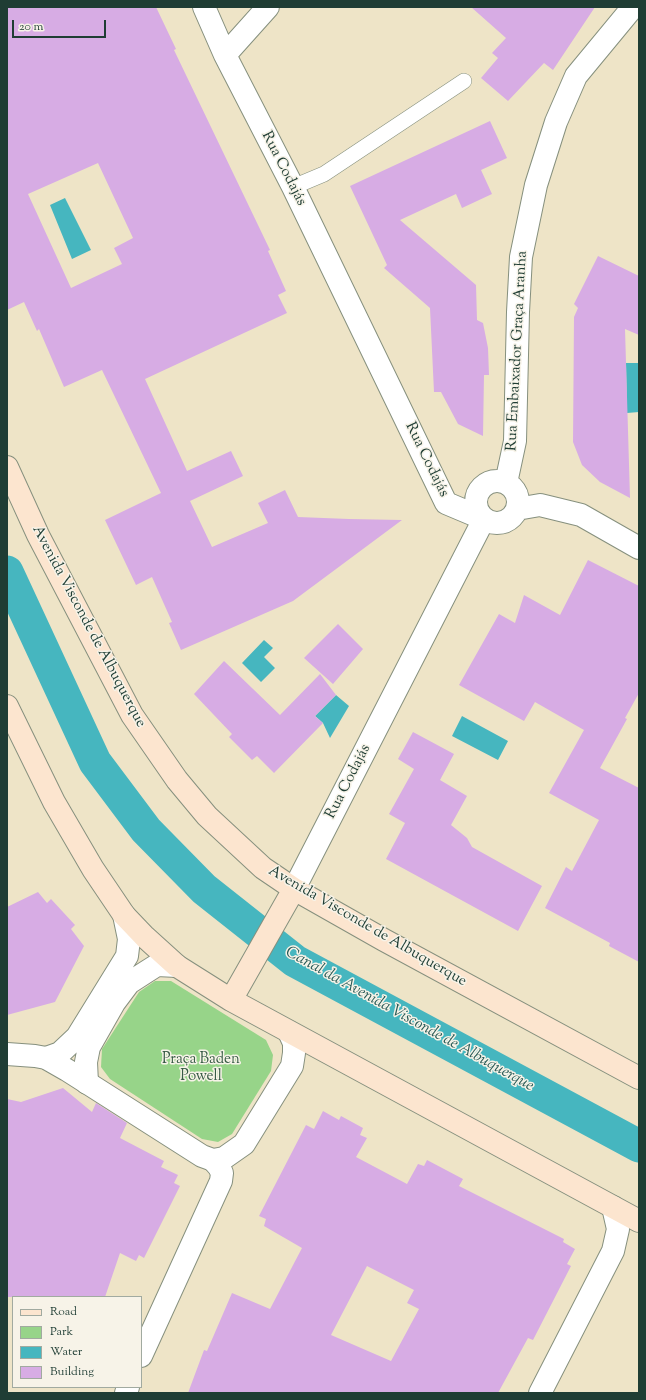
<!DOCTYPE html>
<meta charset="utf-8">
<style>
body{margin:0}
#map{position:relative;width:646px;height:1400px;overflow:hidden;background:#eee4c7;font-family:"Sorts Mill Goudy",serif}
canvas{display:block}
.frame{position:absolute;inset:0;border:8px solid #1f3d34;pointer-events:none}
.legend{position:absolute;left:12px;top:1296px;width:130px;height:92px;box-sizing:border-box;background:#f7f3e8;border:1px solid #a1aaa0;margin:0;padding:5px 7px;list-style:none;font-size:12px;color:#1f3d34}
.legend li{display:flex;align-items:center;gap:8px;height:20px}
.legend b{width:20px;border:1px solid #a1aaa0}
.scale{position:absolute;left:12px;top:20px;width:94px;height:18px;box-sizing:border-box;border:2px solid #1f3d34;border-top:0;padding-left:5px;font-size:12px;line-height:14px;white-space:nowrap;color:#1f3d34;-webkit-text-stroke:3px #f7f3e8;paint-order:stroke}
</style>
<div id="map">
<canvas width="646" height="1400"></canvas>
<div class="frame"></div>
<ul class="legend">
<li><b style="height:5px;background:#fce5cf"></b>Road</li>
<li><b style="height:11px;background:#97d489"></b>Park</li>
<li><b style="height:11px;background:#46b6bf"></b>Water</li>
<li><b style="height:11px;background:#d7ace4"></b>Building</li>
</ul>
<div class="scale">20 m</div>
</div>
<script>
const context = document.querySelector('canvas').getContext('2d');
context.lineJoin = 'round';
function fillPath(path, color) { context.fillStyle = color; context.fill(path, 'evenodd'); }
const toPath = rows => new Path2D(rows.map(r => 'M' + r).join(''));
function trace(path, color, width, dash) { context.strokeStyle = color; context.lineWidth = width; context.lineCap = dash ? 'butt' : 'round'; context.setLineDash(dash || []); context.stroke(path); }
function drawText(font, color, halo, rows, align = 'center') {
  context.font = font + ' "Sorts Mill Goudy",serif'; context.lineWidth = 3; context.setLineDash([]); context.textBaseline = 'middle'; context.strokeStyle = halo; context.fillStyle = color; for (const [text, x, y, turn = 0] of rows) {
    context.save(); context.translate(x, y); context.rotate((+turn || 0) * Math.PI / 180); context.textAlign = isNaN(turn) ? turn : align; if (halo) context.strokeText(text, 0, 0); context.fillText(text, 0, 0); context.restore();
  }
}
fillPath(toPath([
 [155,981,171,981,266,1040,273,1055,271,1071,232,1134,218,1142,202,1139,110,1079,101,1067,102,1049,139,992]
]), '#97d489');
fillPath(toPath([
 [65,198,91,250,72,259,50,205],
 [626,363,639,363,639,412,627,413],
 [264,640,273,648,264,657,275,668,261,682,242,663],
 [336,695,349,706,330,738,323,723,315,716],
 [462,716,508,741,498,760,452,736]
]), '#46b6bf');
trace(toPath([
 [7,572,95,762,146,830,204,889,295,961,639,1146]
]), '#46b6bf', 33);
fillPath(toPath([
 [7,7,156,7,176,49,174,50,270,250,268,251,286,291,278,295,287,313,145,379,187,471,231,451,243,476,190,501,212,547,268,523,258,503,285,490,298,517,349,519,402,520,293,601,181,650,169,623,172,622,152,577,136,585,105,520,161,493,102,370,64,387,39,329,37,331,24,302,7,310],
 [98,163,133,238,114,248,122,264,71,288,28,194],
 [471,7,595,7,553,70,544,63,508,101,481,78,498,58,492,53,506,38],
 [490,121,507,158,481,170,492,194,462,208,456,194,400,220,476,285,477,320,483,323,488,348,489,375,484,375,483,436,458,424,441,392,434,392,430,308,384,268,387,265,350,186],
 [598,256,639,276,639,335,625,329,630,498,600,482,582,465,573,442,574,317,578,308,574,304],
 [588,560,639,586,639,693,625,718,627,719,600,768,639,788,639,962,609,946,610,943,545,908,566,867,572,871,599,820,549,793,584,730,535,702,524,721,459,685,499,614,515,623,524,595,560,615],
 [338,624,363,649,333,684,304,658],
 [224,661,280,715,320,674,336,695,315,716,323,723,274,773,257,756,252,760,229,737,232,734,194,694],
 [413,732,454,754,440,780,467,796,451,825,467,838,472,847,542,886,518,931,386,859,405,823,389,814,414,769,398,759],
 [38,892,47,903,51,899,75,925,71,929,84,946,55,1002,7,1015,7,907],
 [63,1088,92,1112,96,1103,127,1123,120,1138,164,1161,161,1167,178,1175,174,1183,180,1186,144,1258,139,1255,136,1261,120,1253,105,1297,7,1297,7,1099,21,1102],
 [323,1111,339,1120,341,1116,363,1128,360,1135,367,1138,356,1157,407,1184,418,1164,424,1166,427,1160,463,1179,459,1186,564,1239,563,1242,575,1249,567,1264,571,1266,533,1340,528,1338,498,1393,188,1393,204,1350,207,1351,232,1293,270,1309,302,1248,264,1226,266,1219,259,1216,306,1125,314,1129],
 [367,1266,414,1290,407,1303,419,1309,391,1361,331,1335]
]), '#d7ace4');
const service = toPath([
 [293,187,324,174,464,81]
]);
const minor = toPath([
 [204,7,225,55,293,187,446,503,484,519,294,889],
 [225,55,268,7],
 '476 502a21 21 0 1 1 42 0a21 21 0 1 1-42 0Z',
 [506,483,515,441,518,312,521,257,536,185,556,122,576,76,633,7],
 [517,509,540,505,581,515,639,548],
 [46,1058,60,1053,77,1037,127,956,129,939,124,915],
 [87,1083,86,1062,89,1047,114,1003,129,983,146,972,157,965,177,966],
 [141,1356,221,1181,222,1173,219,1167,213,1160],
 [126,1393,128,1387],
 [540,1393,613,1251,618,1229,613,1207]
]);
const tertiary = toPath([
 [7,1054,35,1056,46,1058,67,1070,202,1156,213,1160,224,1158,244,1144,292,1066,294,1053,294,1043,289,1032]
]);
const secondary = toPath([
 [7,467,38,535,132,715,177,780,207,816,263,868,294,889,384,940,639,1078],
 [7,706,54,802,93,869,124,915,145,937,177,966,231,1000,639,1221],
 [231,1000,294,889]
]);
trace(service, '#86907e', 16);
trace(minor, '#86907e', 24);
trace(tertiary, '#86907e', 24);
trace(secondary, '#86907e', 24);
trace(service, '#fff', 15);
trace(minor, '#fff', 22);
trace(tertiary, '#fff', 22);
trace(secondary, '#fce5cf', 22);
drawText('15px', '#1f3d34', '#f7f3e8', [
 ["Rua Codajás",283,169,63],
 ["Rua Embaixador Graça Aranha",518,351,-87],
 ["Rua Codajás",426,460,64],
 ["Avenida Visconde de Albuquerque",88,627,62],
 ["Rua Codajás",349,782,-63],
 ["Avenida Visconde de Albuquerque",367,927,30]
]);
drawText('15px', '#375b45', '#f7f3e8', [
 ["Praça Baden",201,1060],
 ["Powell",201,1077]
]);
drawText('italic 16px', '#295b57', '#f7f3e8', [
 ["Canal da Avenida Visconde de Albuquerque",409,1020,29]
]);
</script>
